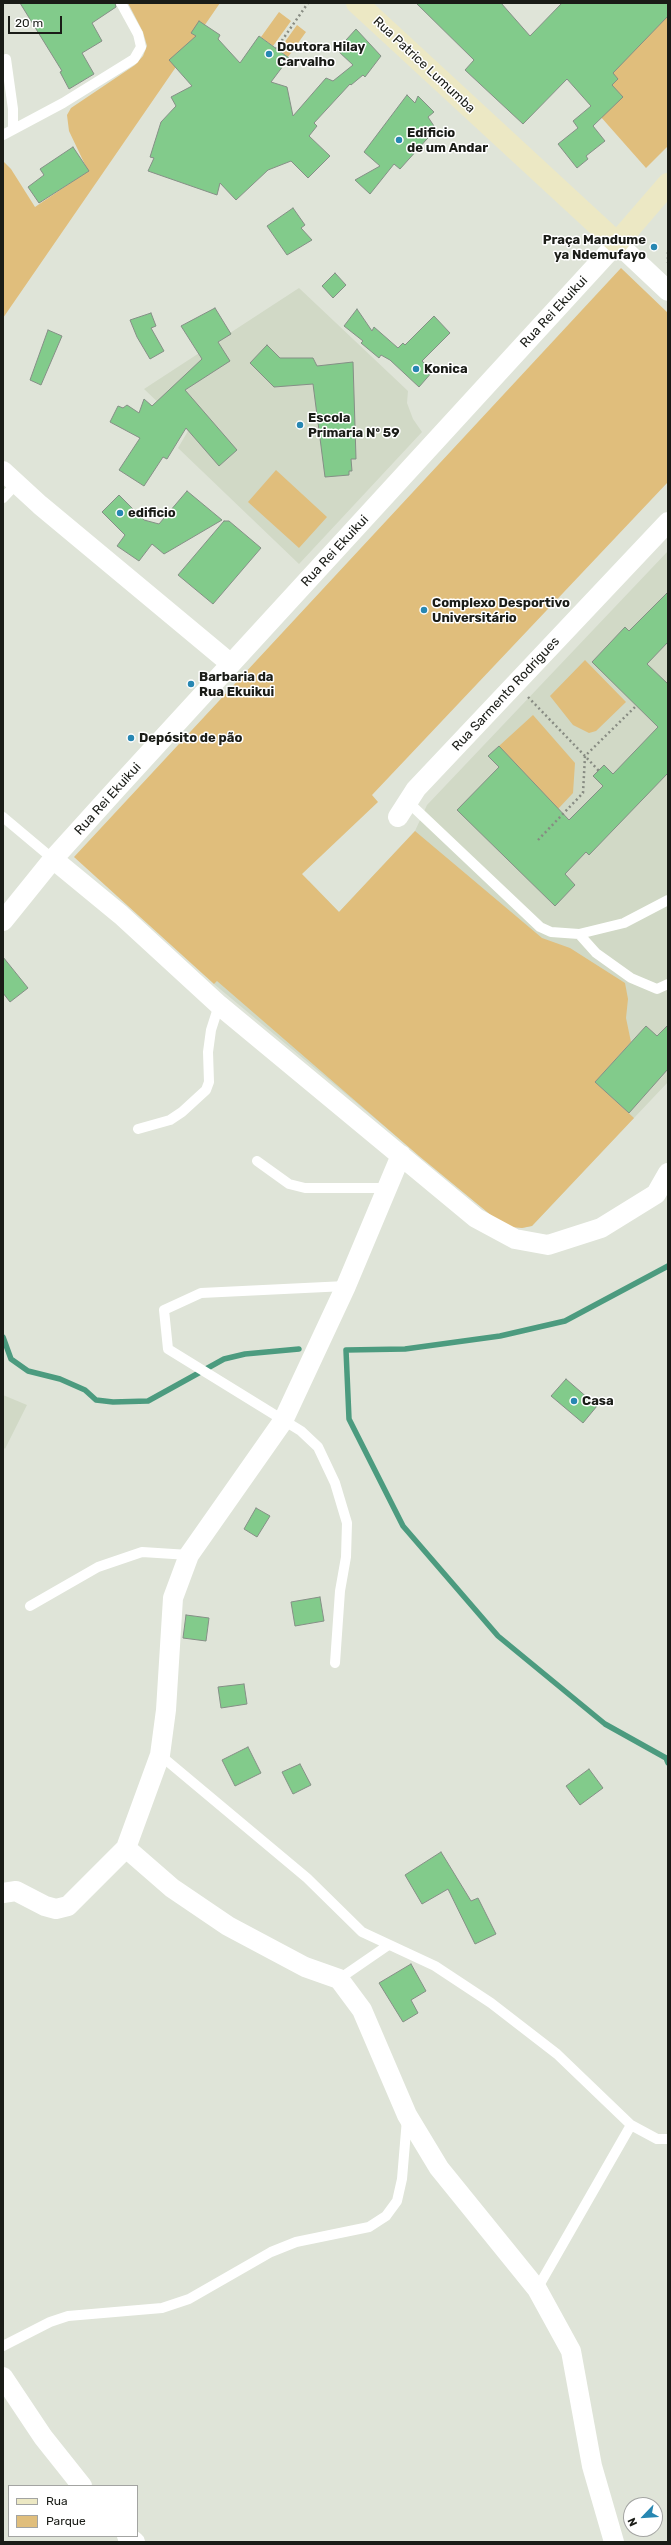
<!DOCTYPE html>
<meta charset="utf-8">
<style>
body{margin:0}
#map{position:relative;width:671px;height:2545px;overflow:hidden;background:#dfe4d8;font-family:Rubik,sans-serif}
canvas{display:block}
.frame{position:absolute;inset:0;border:4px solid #1a1c17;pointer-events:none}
.legend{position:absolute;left:8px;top:2485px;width:130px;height:52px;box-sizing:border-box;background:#fff;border:1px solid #a3a4a2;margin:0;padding:5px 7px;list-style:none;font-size:12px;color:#1a1c17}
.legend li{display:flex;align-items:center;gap:8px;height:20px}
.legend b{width:20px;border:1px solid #a3a4a2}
.north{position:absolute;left:623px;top:2497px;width:40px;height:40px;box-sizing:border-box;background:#fff;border:1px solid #a3a4a2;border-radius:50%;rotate:245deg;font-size:11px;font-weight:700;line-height:16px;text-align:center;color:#1a1c17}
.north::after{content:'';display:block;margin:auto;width:14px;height:18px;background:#2787b2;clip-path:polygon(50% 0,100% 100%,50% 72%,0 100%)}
.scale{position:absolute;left:8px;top:16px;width:54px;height:18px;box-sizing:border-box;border:2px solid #1a1c17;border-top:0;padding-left:5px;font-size:12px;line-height:14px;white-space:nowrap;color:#1a1c17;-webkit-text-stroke:3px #fff;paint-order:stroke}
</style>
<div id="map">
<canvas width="671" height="2545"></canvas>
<div class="frame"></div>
<ul class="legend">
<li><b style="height:5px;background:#ece8c4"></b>Rua</li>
<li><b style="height:11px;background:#e0be7c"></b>Parque</li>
</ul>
<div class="north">N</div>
<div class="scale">20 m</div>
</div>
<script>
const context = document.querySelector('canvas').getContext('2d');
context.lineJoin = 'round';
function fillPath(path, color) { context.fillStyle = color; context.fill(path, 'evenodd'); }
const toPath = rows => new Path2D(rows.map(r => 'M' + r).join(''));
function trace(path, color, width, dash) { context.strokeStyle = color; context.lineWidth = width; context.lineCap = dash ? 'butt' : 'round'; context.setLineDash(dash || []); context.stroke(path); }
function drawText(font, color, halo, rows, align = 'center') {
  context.font = font + ' Rubik,sans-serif'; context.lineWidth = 3; context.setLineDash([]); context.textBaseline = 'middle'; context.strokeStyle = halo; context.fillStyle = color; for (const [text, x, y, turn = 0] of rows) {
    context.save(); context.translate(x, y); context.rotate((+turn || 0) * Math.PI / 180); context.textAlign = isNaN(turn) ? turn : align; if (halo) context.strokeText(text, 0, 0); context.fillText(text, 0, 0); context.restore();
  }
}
fillPath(toPath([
 [299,288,408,391,407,403,413,419,422,432,299,564,178,448,188,431,144,389],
 [668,551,668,1082,532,1226,522,1228,492,1216,214,984,309,881,339,912,415,831,427,805],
 [3,1395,27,1405,5,1449,3,1447]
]), '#d1d9c6');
fillPath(toPath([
 [128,3,220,3,3,318,3,161,11,169,35,207,88,171,69,131,67,115,71,108,135,65,143,56,147,46,143,32],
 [279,12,291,21,273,46,261,37],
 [668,16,668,146,646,168,585,99],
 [297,25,306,32,288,57,279,50],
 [621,268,668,313,668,482,372,795,378,802,302,874,339,912,415,831,542,938,570,948,625,983,628,999,626,1018,631,1042,595,1082,634,1118,532,1226,522,1228,510,1227,492,1216,419,1156,217,981,214,984,74,857],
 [276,470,327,517,299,548,248,502],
 [585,660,626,702,596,731,589,733,573,725,550,696],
 [533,715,575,763,573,793,558,809,499,746]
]), '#e0be7c');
trace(toPath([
 [668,1266,565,1321,500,1336,405,1349,346,1350,349,1419,403,1526,498,1636,605,1724,666,1758,668,1763],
 [3,1337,11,1359,28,1371,60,1379,85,1390,96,1400,113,1402,148,1401,224,1359,245,1354,299,1349]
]), '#4c9b7f', 5.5);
const building = toPath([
 [20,3,115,3,116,7,92,23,102,41,82,53,94,74,69,89,60,72,62,71,20,3],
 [416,3,501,3,530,36,562,3,668,3,668,16,613,73,618,79,612,85,623,97,593,126,605,141,586,156,588,159,577,168,558,144,578,128,573,121,591,106,567,79,523,124,465,70,474,60,416,3],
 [199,21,220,35,218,39,240,63,259,36,289,58,271,82,287,87,293,116,326,78,333,81,353,65,337,50,356,29,381,56,365,77,363,75,351,85,350,84,314,123,317,126,309,136,330,156,308,178,291,161,268,170,236,200,220,183,217,195,148,171,154,158,150,157,161,122,176,106,171,97,192,86,169,60,196,36,191,33,199,21],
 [407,95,415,103,418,96,434,112,428,117,436,129,400,169,394,164,370,194,355,180,380,166,364,152,407,95],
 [73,147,89,171,39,203,28,187,44,175,40,169,73,147],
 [293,208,305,225,301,228,312,240,287,255,267,226,293,208],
 [335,273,346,285,333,298,322,286,335,273],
 [215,308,231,334,218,342,230,361,185,390,237,450,219,466,186,428,167,459,163,457,144,486,119,470,140,438,110,422,118,406,123,408,127,405,139,413,144,399,152,406,202,359,181,326,215,308],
 [357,309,372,331,374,327,398,348,403,343,405,345,434,316,450,333,422,361,433,371,419,387,390,360,381,355,379,358,361,343,363,341,344,326,357,309],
 [151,313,156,326,151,328,164,351,150,359,137,337,130,320,151,313],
 [48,330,62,336,41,385,30,380,48,330],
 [267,345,280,358,313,358,317,366,353,362,356,459,351,459,352,471,349,471,349,475,325,477,313,384,274,387,250,363,267,345],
 [187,491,222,520,164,554,152,544,139,561,117,546,125,535,102,512,119,495,144,520,159,524,187,491],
 [224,521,229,521,261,548,213,604,178,575,224,521],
 [668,592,668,642,647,664,668,684,668,773,589,855,586,852,565,874,575,885,555,906,457,810,499,767,488,756,499,746,569,820,603,786,593,776,604,765,613,774,658,727,592,662,625,627,629,631,668,592],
 [3,957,28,988,10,1002,3,993,3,957],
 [668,1025,668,1069,629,1113,595,1082,646,1026,657,1036,668,1025],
 [566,1379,597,1406,583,1423,551,1396,566,1379],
 [256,1508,270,1516,257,1537,244,1529,256,1508],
 [320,1597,324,1621,295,1626,291,1602,320,1597],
 [186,1615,209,1618,206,1641,183,1638,186,1615],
 [244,1684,247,1704,221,1708,218,1687,244,1684],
 [248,1747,261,1773,235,1786,222,1760,248,1747],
 [300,1764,311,1785,293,1794,282,1772,300,1764],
 [589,1769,603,1788,580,1805,566,1786,589,1769],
 [441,1852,471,1901,478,1898,496,1934,475,1944,448,1889,422,1904,405,1875,441,1852],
 [411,1964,426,1991,411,2000,418,2013,403,2022,379,1983,411,1964]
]);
fillPath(building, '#82cb8b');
trace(building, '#858f86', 1);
trace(toPath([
 [276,49,308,3],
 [668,252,668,263],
 [528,697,585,756,636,706],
 [538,840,583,793,585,756,599,771]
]), '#878b82', 2.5, [2, 3]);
trace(toPath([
 [6,59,13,109,13,129],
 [3,135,63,103,134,59,141,47,138,34,121,3],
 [3,498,17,483],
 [408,802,540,927,551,932,579,934],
 [3,817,53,859],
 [668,900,624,923,579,934,596,953,631,978,657,989,668,984],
 [138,1129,170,1120,182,1112,206,1090,209,1082,208,1052,211,1030,219,1005],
 [257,1161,289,1184,305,1188,387,1188],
 [30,1606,98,1567,142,1552,189,1555],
 [335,1663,340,1591,346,1557,347,1523,335,1483,318,1447,301,1431,168,1349,164,1310,201,1293,346,1286],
 [160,1755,307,1878,362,1932,435,1966,491,2003,557,2054,631,2125,657,2139,668,2139],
 [339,1979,387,1946],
 [537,2289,631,2125],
 [3,2346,50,2322,68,2316,162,2308,189,2299,271,2252,296,2242,369,2227,386,2216,397,2201,402,2179,407,2119]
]), '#fff', 10);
trace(toPath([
 [3,471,40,505,231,664],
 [398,817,416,789,668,522],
 [53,859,121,915,219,1005,476,1218,515,1239,548,1245,601,1228,656,1194,668,1173],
 [3,921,53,859,119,786,617,243,668,291],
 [126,1848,172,1888,228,1926,305,1967,339,1979,362,2010,407,2115,439,2168,537,2289,571,2351,592,2466,614,2542],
 [3,1893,16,1891,45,1906,56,1909,68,1906,126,1848,160,1755,166,1710,173,1598,189,1555,283,1421,346,1286,401,1155],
 [3,2377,43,2437,82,2486],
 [127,2536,135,2542]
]), '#fff', 20);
trace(toPath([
 [357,3,617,243,668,184]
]), '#ece8c4', 22);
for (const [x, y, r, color] of [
 [269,54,4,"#2787b2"],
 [399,140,4,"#2787b2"],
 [654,247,4,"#2787b2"],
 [416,369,4,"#2787b2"],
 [300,425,4,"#2787b2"],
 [120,513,4,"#2787b2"],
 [424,610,4,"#2787b2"],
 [191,684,4,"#2787b2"],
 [131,738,4,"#2787b2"],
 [574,1401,4,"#2787b2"]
]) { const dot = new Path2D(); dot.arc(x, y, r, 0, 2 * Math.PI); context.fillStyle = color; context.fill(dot); trace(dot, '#fff', 1.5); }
drawText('bold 13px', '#1a1c17', '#fff', [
 ["Doutora Hilay",277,47],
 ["Carvalho",277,62],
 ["Edificio",407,133],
 ["de um Andar",407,148],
 ["Praça Mandume",646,240,"right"],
 ["ya Ndemufayo",646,255,"right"],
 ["Konica",424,369],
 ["Escola",308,418],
 ["Primaria Nº 59",308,433],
 ["edificio",128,513],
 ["Complexo Desportivo",432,603],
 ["Universitário",432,618],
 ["Barbaria da",199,677],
 ["Rua Ekuikui",199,692],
 ["Depósito de pão",139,738],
 ["Casa",582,1401]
], 'left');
drawText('13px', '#1a1c17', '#fff', [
 ["Rua Patrice Lumumba",424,65,43],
 ["Rua Rei Ekuikui",554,312,-47],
 ["Rua Rei Ekuikui",335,551,-47],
 ["Rua Sarmento Rodrigues",506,694,-47],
 ["Rua Rei Ekuikui",108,799,-48]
]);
</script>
